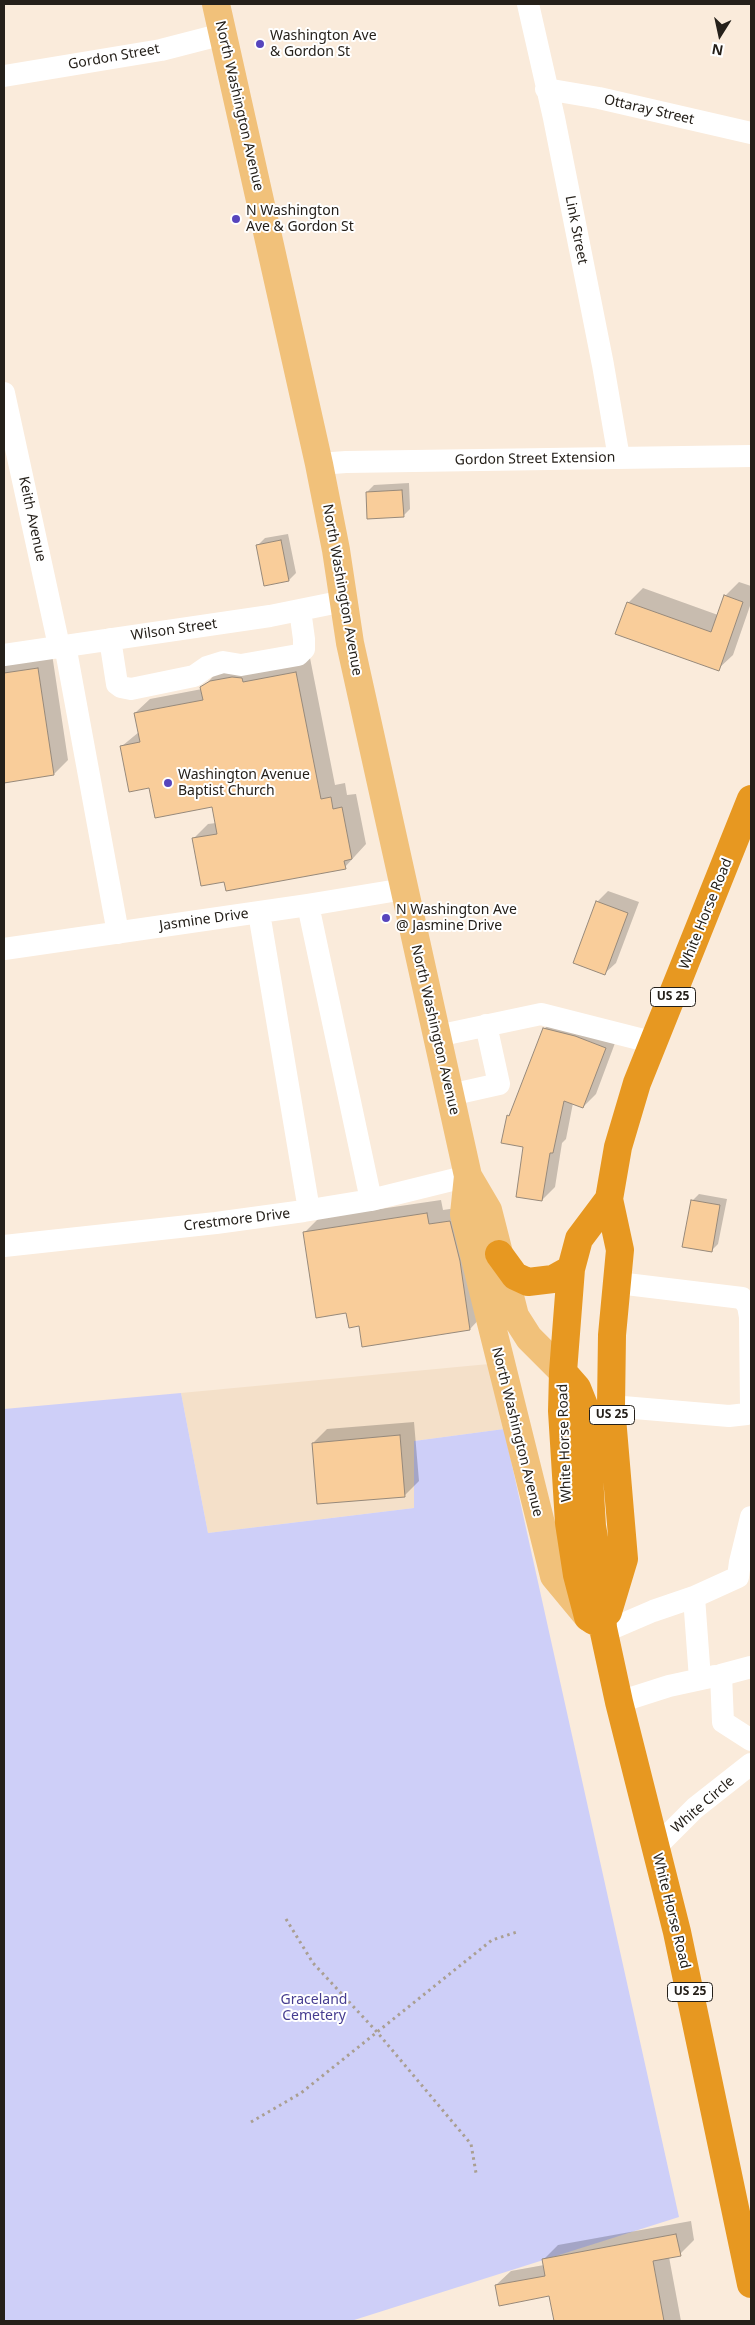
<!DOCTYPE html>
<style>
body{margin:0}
#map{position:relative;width:755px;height:2325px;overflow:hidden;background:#faebdb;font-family:"Noto Sans",sans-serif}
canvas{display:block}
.frame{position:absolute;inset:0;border:5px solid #25201a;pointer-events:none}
.north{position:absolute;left:695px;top:10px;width:50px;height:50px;-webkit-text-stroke:4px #fff;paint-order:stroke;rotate:190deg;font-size:14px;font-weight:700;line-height:20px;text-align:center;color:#25201a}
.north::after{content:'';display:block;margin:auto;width:18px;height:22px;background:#25201a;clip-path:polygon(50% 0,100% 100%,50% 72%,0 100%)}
</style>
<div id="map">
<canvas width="755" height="2325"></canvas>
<div class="frame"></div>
<div class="north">N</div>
</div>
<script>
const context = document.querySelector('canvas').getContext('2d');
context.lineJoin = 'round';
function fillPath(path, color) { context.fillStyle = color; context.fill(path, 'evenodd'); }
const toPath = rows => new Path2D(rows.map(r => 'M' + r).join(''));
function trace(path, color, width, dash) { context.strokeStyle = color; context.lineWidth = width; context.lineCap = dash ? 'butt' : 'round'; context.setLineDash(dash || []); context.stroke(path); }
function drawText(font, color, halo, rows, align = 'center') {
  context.font = font + ' "Noto Sans",sans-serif'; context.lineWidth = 4; context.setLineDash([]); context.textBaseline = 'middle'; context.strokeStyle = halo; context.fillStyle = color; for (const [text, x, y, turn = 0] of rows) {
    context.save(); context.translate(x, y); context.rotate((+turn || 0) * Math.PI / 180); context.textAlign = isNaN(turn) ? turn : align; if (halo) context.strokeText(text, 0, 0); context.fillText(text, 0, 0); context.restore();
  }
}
fillPath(toPath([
 [489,1364,504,1429,414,1441,414,1508,208,1533,181,1393]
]), '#f4e0c9');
fillPath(toPath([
 [181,1393,208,1533,414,1508,414,1441,504,1429,679,2217,351,2321,4,2321,4,1409]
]), '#cecff8');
fillPath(toPath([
 [409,483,410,509,403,516,367,492,374,485],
 [288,534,296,573,289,580,258,545,265,538],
 [739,582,751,586,751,603,733,655,718,669,628,603,643,588,718,615,725,596],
 [52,654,68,760,54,774,4,782,4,661],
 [310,658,335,785,345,783,347,795,356,794,366,844,345,867,225,880,193,839,208,824,216,823,213,806,150,787,122,746,139,732,135,713,150,699,202,689,216,673],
 [608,891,639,902,616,963,605,973,597,902],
 [557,1016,618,1035,596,1094,583,1107,573,1103,566,1139,562,1143,555,1187,542,1200,525,1146,508,1116,513,1111,544,1029],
 [699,1194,727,1199,718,1244,711,1251,692,1201],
 [441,1200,443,1210,464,1207,484,1314,470,1329,360,1325,347,1312,304,1233,319,1218],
 [414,1422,419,1481,405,1495,313,1443,327,1429],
 [691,2221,694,2240,680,2254,669,2257,681,2321,555,2321,550,2295,496,2285,511,2271,544,2265,543,2260,558,2245]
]), '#0003');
const building = toPath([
 [402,490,404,517,367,519,366,492,402,490],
 [281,540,289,581,264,586,256,545,281,540],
 [724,595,743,602,719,671,615,634,627,602,711,632,724,595],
 [38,668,54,775,4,783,4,673,38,668],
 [296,672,321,799,331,797,333,809,342,807,352,859,344,861,346,869,226,891,224,882,201,886,192,838,217,834,212,807,155,818,149,788,129,792,120,746,140,742,134,713,203,700,200,687,210,681,232,677,242,678,243,682,296,672],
 [596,901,628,913,605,975,573,963,596,901],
 [543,1028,575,1036,606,1048,583,1108,564,1101,553,1153,550,1153,542,1201,516,1197,523,1147,501,1143,507,1115,509,1116,543,1028],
 [691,1200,720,1205,712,1252,682,1247,691,1200],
 [427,1213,429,1224,450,1221,460,1261,470,1330,362,1347,359,1326,349,1328,346,1313,316,1318,303,1232,427,1213],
 [400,1435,405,1497,317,1504,312,1443,400,1435],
 [676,2234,681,2256,653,2261,664,2321,554,2321,549,2296,499,2306,495,2285,545,2276,542,2259,676,2234]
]);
fillPath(building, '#f9cd9a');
trace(building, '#97897a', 1);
trace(toPath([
 [286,1919,313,1963,377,2032,471,2144,476,2173],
 [251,2122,301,2093,492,1940,517,1932]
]), '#aa9f92', 3, [2.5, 4]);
trace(toPath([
 [528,4,554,118,603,365,619,458],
 [4,76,161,50,223,34],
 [546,89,599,98,751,133],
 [4,393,59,646],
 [319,464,346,462,751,456],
 [110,639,117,684,121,687,131,689,194,676,207,667,223,662,241,665,298,655,304,649,304,639,300,610],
 [65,645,118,933],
 [4,655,270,616,344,601],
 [308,905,371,1200],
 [259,913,309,1210],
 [4,949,308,905,404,889],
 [437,1036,541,1014,655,1043],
 [450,1095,499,1084,486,1025],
 [4,1246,216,1223,304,1211,371,1200,468,1176],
 [611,1406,729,1416,747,1414,751,1407,750,1317,748,1306,742,1298,618,1283],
 [694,1597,738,1577,740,1562,751,1517],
 [604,1632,653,1611,694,1597,700,1679],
 [751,1667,721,1675,723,1722,751,1740],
 [619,1702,669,1686,715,1676],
 [655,1848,695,1808,751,1764]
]), '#fff', 22);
trace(toPath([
 [216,4,319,464,336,550,350,643,468,1176,488,1210,515,1316,529,1338,563,1372],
 [468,1176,464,1214,554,1576,588,1617]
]), '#f1c17a', 28);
trace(toPath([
 [499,1254,515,1276,528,1282,553,1279,571,1269],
 [563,1372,577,1388,585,1408,592,1526,599,1568,603,1628,619,1702,677,1932,751,2284],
 [608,1612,624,1559,611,1406,612,1335,620,1250,609,1199,618,1147,637,1083,751,799],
 [594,1621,588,1617,577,1575,569,1523,562,1411,563,1372,571,1269,579,1239,609,1199]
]), '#e79821', 28);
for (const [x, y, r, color] of [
 [260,44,5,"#5745bd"],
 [236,219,5,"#5745bd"],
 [168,783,5,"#5745bd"],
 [386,918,5,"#5745bd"]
]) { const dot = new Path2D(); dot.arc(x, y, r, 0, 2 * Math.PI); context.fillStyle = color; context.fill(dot); trace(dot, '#fff', 2); }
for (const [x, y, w] of [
 [673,997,45],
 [612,1415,45],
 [690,1992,45]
]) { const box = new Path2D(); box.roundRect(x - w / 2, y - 9.5, w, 19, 4); context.fillStyle = '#fff'; context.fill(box); trace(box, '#25201a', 1); }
drawText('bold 12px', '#25201a', null, [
 ["US 25",673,997],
 ["US 25",612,1415],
 ["US 25",690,1992]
]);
drawText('14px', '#25201a', '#fff', [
 ["Washington Ave",270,36],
 ["& Gordon St",270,52],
 ["N Washington",246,211],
 ["Ave & Gordon St",246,227],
 ["Washington Avenue",178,775],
 ["Baptist Church",178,791],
 ["N Washington Ave",396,910],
 ["@ Jasmine Drive",396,926]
], 'left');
drawText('14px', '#25201a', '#fff', [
 ["Gordon Street",114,57,-10],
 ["North Washington Avenue",239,106,77],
 ["Ottaray Street",649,110,13],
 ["Link Street",576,230,79],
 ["Gordon Street Extension",535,459,-1],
 ["Keith Avenue",32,519,78],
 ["North Washington Avenue",342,590,80],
 ["Wilson Street",174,630,-8],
 ["White Horse Road",706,914,-68],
 ["Jasmine Drive",204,920,-8],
 ["North Washington Avenue",435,1030,77],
 ["Crestmore Drive",237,1220,-7],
 ["North Washington Avenue",517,1432,76],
 ["White Horse Road",565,1443,-92],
 ["White Circle",703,1805,-41],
 ["White Horse Road",671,1911,76]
]);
drawText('14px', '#463d90', '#fff', [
 ["Graceland",314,2000],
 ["Cemetery",314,2016]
]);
</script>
